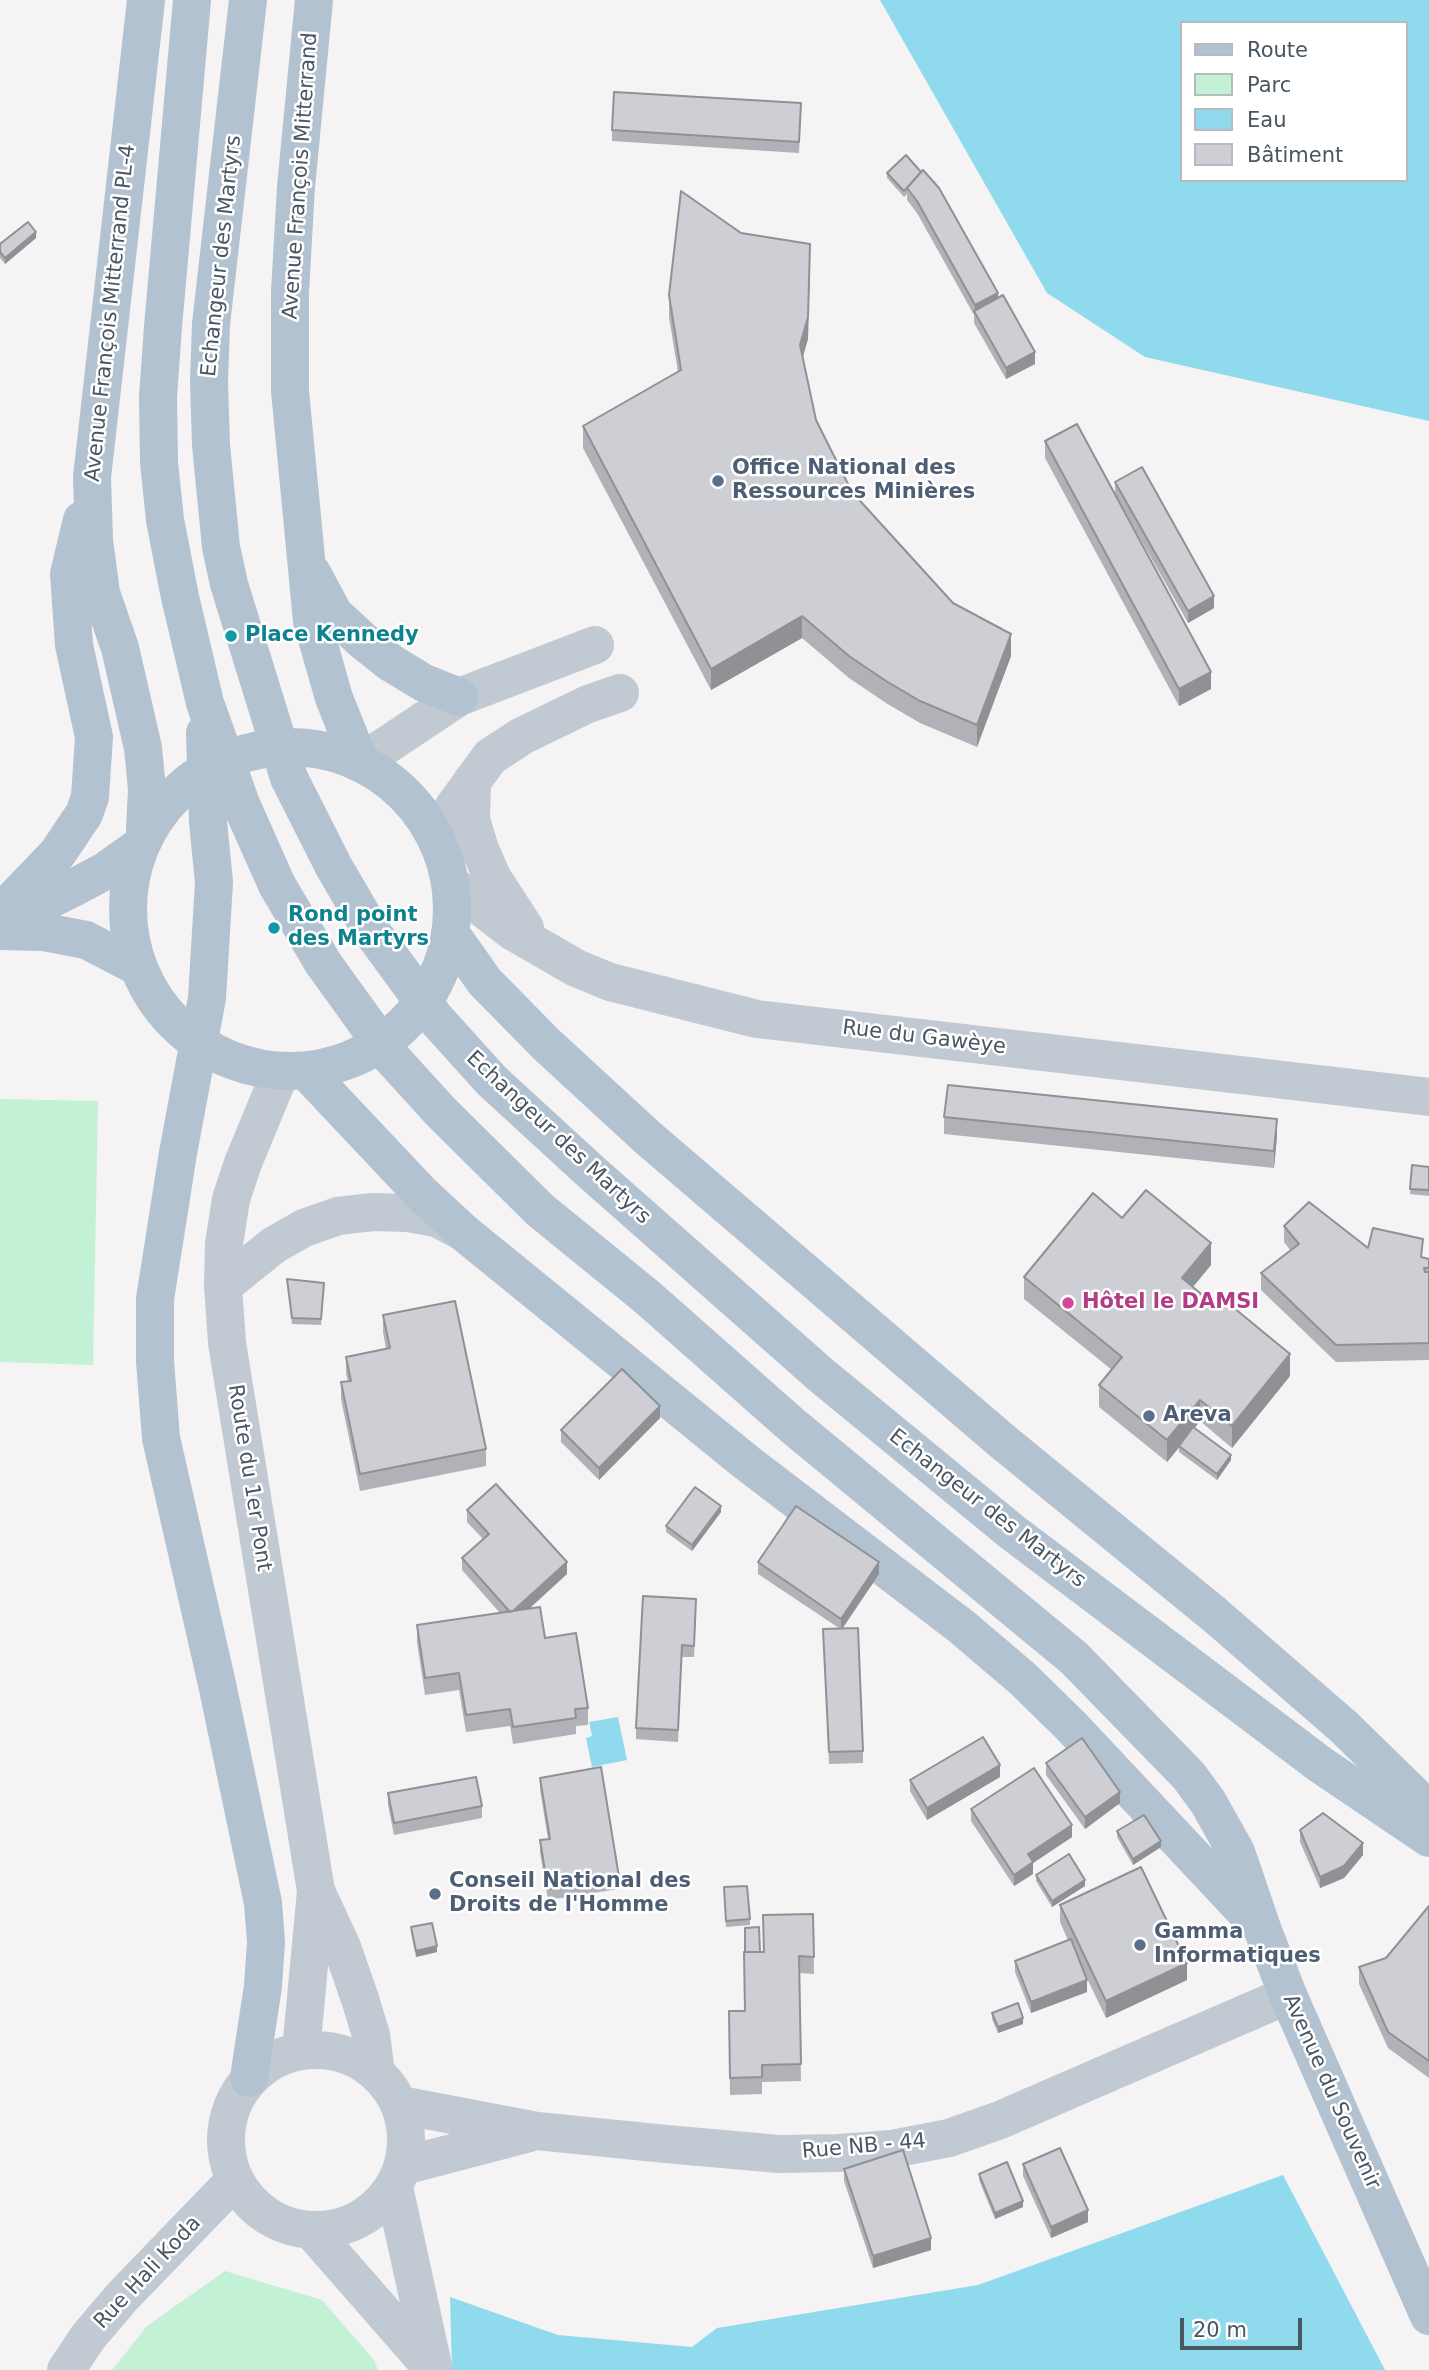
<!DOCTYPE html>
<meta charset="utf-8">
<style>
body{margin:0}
#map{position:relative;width:1429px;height:2370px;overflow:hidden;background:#f5f3f3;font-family:"DejaVu Sans",sans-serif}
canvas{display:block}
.legend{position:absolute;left:1180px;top:21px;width:228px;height:161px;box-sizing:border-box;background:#fff;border:2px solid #b7bbc0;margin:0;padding:9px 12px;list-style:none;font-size:21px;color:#4a5661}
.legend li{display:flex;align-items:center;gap:14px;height:35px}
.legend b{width:35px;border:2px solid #b7bbc0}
.scale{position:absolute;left:1180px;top:2318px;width:122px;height:32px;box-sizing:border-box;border:4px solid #4a5661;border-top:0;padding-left:9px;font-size:21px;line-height:24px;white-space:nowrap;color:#4a5661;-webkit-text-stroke:5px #fff;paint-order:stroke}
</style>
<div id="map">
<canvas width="1429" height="2370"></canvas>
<ul class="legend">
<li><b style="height:9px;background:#b3c2d1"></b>Route</li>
<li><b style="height:19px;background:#c3f1d5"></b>Parc</li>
<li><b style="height:19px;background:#90daee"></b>Eau</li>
<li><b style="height:19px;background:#cdcfd5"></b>Bâtiment</li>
</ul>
<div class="scale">20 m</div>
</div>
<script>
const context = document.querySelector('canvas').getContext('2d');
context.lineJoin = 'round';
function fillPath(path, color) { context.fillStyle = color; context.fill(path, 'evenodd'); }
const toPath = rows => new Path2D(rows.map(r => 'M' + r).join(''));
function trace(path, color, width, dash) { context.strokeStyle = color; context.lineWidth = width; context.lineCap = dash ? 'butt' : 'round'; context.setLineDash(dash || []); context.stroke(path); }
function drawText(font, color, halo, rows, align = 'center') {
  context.font = font + ' "DejaVu Sans",sans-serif'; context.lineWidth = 5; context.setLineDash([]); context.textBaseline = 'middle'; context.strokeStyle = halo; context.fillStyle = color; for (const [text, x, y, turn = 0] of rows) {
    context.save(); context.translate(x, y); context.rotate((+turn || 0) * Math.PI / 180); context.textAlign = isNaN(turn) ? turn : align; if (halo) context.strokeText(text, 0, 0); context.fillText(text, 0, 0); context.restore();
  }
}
fillPath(toPath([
 [0,1099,98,1101,93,1365,0,1362],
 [225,2271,322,2300,374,2360,378,2370,112,2370,147,2326]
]), '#c3f1d5');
fillPath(toPath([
 [880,0,1429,0,1429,421,1145,357,1047,293],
 [1182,23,1406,23,1406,180,1182,180],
 [618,1717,627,1760,592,1767,586,1738,592,1736,589,1722],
 [1283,2175,1385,2370,452,2370,450,2297,558,2335,692,2347,717,2328,978,2285]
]), '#90daee');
trace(toPath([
 [360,763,459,697,595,645],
 [472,781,471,820,480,849,492,877,525,928],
 [436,837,453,808,490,757,522,736,588,704,620,693],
 [450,883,512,931,576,968,610,982,757,1019,1429,1097],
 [281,1071,243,1163,231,1199,224,1244,223,1286,227,1343,316,1891,301,2051],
 [223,1286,274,1245,304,1228,338,1216,373,1212,408,1213,436,1218,463,1232],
 [316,1891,342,1947,360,1999,371,2035,376,2072],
 '226 2140a90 90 0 1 1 180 0a90 90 0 1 1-180 0Z',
 [400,2105,537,2131,666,2144,779,2154,838,2153,892,2149,949,2138,1000,2120,1288,1995],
 [403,2166,529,2133],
 [394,2187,434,2370],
 [312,2231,431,2367],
 [66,2370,88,2337,122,2297,235,2180]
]), '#c1cad2', 38);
trace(toPath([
 [192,0,163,327,158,397,159,462,165,520,180,597,205,703,241,804,277,885,323,963,390,1056,441,1112,540,1210,647,1297,793,1426,1074,1658,1189,1776,1208,1802,1236,1852,1263,1931,1288,1995,1429,2316],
 [248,0,211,324,209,382,211,445,221,547,229,584,289,778,334,867,372,932,435,1018,492,1081,590,1171,821,1375,1012,1532,1321,1765,1429,1838],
 [314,0,296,187,290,292,290,391,312,621,334,698,360,763],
 [312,573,334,614,362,640,391,663,424,683,459,697],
 [205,733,208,822,214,882,207,998,178,1153,155,1299,155,1361,161,1438,217,1684,263,1903,266,1942,263,1986,249,2078],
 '128 909a162 162 0 1 1 324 0a162 162 0 1 1-324 0Z',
 [145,829,147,789,143,748,120,648,101,593,94,540,92,477,146,0],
 [0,913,57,854,84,814,90,797,94,737,74,645,69,574,82,520],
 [2,919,33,908,75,887,105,871,136,849],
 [0,931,44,932,86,940,138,967],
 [451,934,485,982,546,1044,647,1137,1002,1441,1215,1615,1344,1727,1429,1810],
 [306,1071,422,1194,463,1232,746,1462,962,1627,1023,1679,1071,1726,1254,1921]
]), '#b3c2d1', 38);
fillPath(toPath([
 [801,115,799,153,612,141,612,130],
 [906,155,998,298,1035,364,1006,379,974,323,974,315,917,213,907,200,907,194,904,197,887,178,887,173],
 [741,233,810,266,808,339,803,357,816,420,852,492,953,603,1011,656,977,747,920,723,886,703,849,678,802,638,711,690,583,448,583,426,678,372,669,317,669,295],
 [36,238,5,264,0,258,0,244],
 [1045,441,1211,689,1179,706,1045,458],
 [1115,482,1214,608,1188,623,1115,494],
 [944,1117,1277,1136,1274,1168,944,1134],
 [1412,1165,1429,1167,1429,1196,1410,1194],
 [1122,1218,1211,1265,1193,1287,1290,1376,1232,1448,1200,1421,1195,1428,1231,1460,1217,1480,1179,1452,1179,1448,1167,1462,1099,1407,1099,1385,1112,1370,1024,1299,1024,1277],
 [1284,1226,1368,1248,1429,1259,1429,1360,1336,1362,1261,1290,1261,1273,1290,1250,1284,1242],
 [287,1279,324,1289,321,1325,292,1324],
 [383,1315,486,1449,486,1466,360,1491,341,1399,341,1382,348,1381,346,1374,346,1357,386,1349,383,1332],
 [660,1418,599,1480,561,1442,561,1430],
 [467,1510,567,1574,529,1609,545,1638,588,1708,588,1725,576,1726,576,1734,513,1744,510,1726,466,1732,459,1690,425,1695,417,1642,417,1625,500,1613,462,1570,462,1558,483,1539,467,1522],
 [721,1512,692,1551,666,1532,666,1526],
 [758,1562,879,1574,843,1628,863,1751,863,1763,829,1764,823,1629,839,1628,758,1574],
 [696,1610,694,1657,682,1657,678,1742,636,1739,636,1728],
 [1046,1763,1120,1803,1085,1829,1046,1775],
 [1000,1777,927,1820,910,1791,910,1780],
 [540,1778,619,1877,619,1889,548,1900,540,1852,540,1840,548,1839,540,1789],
 [388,1793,482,1806,482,1818,394,1835,388,1805],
 [971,1809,1072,1837,1033,1863,1033,1874,1014,1886,971,1821],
 [1300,1830,1363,1855,1344,1878,1320,1888,1300,1842],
 [1117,1831,1161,1847,1133,1865,1117,1837],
 [1036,1875,1085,1886,1052,1907,1036,1881],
 [724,1887,750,1919,750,1925,726,1927],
 [1060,1905,1187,1980,1106,2018,1083,1970,1087,1992,1031,2013,1015,1972,1015,1961,1068,1940,1060,1922],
 [1429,1906,1429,2078,1388,2048,1359,1984,1359,1967,1386,1958],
 [813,1914,814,1974,799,1973,801,2081,762,2082,762,2094,730,2095,729,2011,745,2011,760,1952,764,1952],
 [411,1927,437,1952,416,1957,411,1933],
 [992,2013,1023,2024,998,2033,992,2019],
 [1023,2164,1088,2222,1051,2238,1023,2176],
 [844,2169,931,2250,873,2268,844,2181],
 [979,2174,1023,2207,995,2219,979,2180]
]), '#b0b2b7');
fillPath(toPath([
 [36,232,36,238,5,264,5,258],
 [810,244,808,339,800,366,800,345],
 [998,293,998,305,975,313,975,305],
 [1035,352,1035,364,1006,379,1006,368],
 [1214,596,1214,608,1188,623,1188,611],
 [802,616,802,638,711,690,711,669],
 [1011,634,1011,656,977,747,977,725],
 [1211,672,1211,689,1179,706,1179,689],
 [1277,1119,1277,1136,1274,1168,1274,1151],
 [1211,1243,1211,1265,1182,1300,1182,1278],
 [1290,1354,1290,1376,1232,1448,1232,1426],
 [1200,1400,1200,1421,1167,1462,1167,1440],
 [660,1406,660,1418,599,1480,599,1468],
 [1231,1455,1231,1460,1217,1480,1217,1474],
 [721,1506,721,1512,692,1551,692,1545],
 [567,1562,567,1574,511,1625,511,1613],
 [879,1562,879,1574,841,1630,841,1619],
 [1000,1765,1000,1777,927,1820,927,1808],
 [1120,1792,1120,1803,1085,1829,1085,1817],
 [1072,1825,1072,1837,1033,1863,1033,1874,1014,1886,1014,1875,1028,1854],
 [1161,1841,1161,1847,1133,1865,1133,1859],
 [1363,1843,1363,1855,1344,1878,1320,1888,1320,1877],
 [1085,1880,1085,1886,1052,1907,1052,1901],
 [437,1946,437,1952,416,1957,416,1951],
 [1187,1963,1187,1980,1106,2018,1106,2001],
 [1087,1980,1087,1992,1031,2013,1031,2002],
 [1023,2018,1023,2024,998,2033,998,2027],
 [1023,2201,1023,2207,995,2219,995,2213],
 [1088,2210,1088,2222,1051,2238,1051,2227],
 [931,2238,931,2250,873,2268,873,2256]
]), '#909195');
const building = toPath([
 [614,92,801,103,799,142,612,130,614,92],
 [906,155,921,172,904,191,887,173,906,155],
 [923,170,939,188,998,293,975,305,917,201,907,188,923,170],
 [681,191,741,233,810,244,808,317,800,345,816,420,852,492,953,603,1011,634,977,725,920,701,886,681,849,656,802,616,711,669,583,426,681,370,669,295,681,191],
 [28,222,36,232,5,258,0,252,0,244,28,222],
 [1003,295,1035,352,1006,368,974,311,1003,295],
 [1077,424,1211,672,1179,689,1045,441,1077,424],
 [1142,467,1214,596,1188,611,1115,482,1142,467],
 [948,1085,1277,1119,1274,1151,944,1117,948,1085],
 [1412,1165,1429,1167,1429,1190,1410,1189,1412,1165],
 [1146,1190,1211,1243,1182,1278,1217,1307,1223,1299,1290,1354,1232,1426,1200,1400,1167,1440,1099,1385,1122,1357,1024,1277,1093,1193,1122,1218,1146,1190],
 [1309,1202,1368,1248,1373,1228,1423,1239,1421,1257,1429,1259,1429,1268,1424,1268,1425,1272,1429,1272,1429,1343,1336,1345,1261,1273,1299,1244,1284,1226,1309,1202],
 [287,1279,324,1283,321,1319,292,1318,287,1279],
 [455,1301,486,1449,360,1474,341,1382,351,1381,346,1357,390,1348,383,1315,455,1301],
 [622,1369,660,1406,599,1468,561,1430,622,1369],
 [1193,1427,1231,1455,1217,1474,1179,1446,1193,1427],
 [496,1484,567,1562,513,1611,510,1612,462,1558,489,1534,467,1510,496,1484],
 [695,1487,721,1506,692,1545,666,1526,695,1487],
 [796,1506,879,1562,841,1619,758,1562,796,1506],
 [643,1596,696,1599,694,1646,682,1645,678,1730,636,1728,643,1596],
 [540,1607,545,1638,576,1633,588,1708,575,1709,576,1718,513,1727,510,1709,466,1715,459,1673,425,1678,417,1625,540,1607],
 [858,1628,863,1751,829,1752,823,1629,858,1628],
 [983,1737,1000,1765,927,1808,910,1780,983,1737],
 [1082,1738,1120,1792,1085,1817,1046,1763,1082,1738],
 [601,1767,619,1877,548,1889,540,1840,550,1839,540,1778,601,1767],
 [1034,1768,1072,1825,1028,1854,1033,1862,1014,1875,971,1809,1034,1768],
 [476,1777,482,1806,394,1823,388,1793,476,1777],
 [1323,1813,1363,1843,1344,1866,1320,1877,1300,1830,1323,1813],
 [1144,1815,1161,1841,1133,1859,1117,1831,1144,1815],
 [1069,1854,1085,1880,1052,1901,1036,1875,1069,1854],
 [1141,1867,1187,1963,1106,2001,1060,1905,1141,1867],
 [747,1886,750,1919,726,1921,724,1887,747,1886],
 [1429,1906,1429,2061,1388,2032,1359,1967,1386,1958,1429,1906],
 [813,1914,814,1957,799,1956,801,2064,762,2065,762,2077,730,2078,729,2011,745,2011,744,1952,764,1952,763,1915,813,1914],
 [432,1923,437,1946,416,1951,411,1927,432,1923],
 [759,1927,760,1952,745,1952,745,1928,759,1927],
 [1071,1939,1087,1980,1031,2002,1015,1961,1071,1939],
 [1018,2003,1023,2018,998,2027,992,2013,1018,2003],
 [1060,2148,1088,2210,1051,2227,1023,2164,1060,2148],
 [903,2150,931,2238,873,2256,844,2169,903,2150],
 [1007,2162,1023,2201,995,2213,979,2174,1007,2162]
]);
fillPath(building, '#cdcfd5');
trace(building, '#909195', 2);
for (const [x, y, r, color] of [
 [718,481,7,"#5c6f8a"],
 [231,636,7,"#0f9aa8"],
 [274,928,7,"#0f9aa8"],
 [1068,1303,7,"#d1479c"],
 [1149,1416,7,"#5c6f8a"],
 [435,1894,7,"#5c6f8a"],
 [1140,1945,7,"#5c6f8a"]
]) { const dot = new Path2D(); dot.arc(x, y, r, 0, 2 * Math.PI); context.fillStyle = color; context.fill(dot); trace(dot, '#fff', 2.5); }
drawText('21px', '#4a5661', '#fff', [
 ["Avenue François Mitterrand",301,176,-86],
 ["Echangeur des Martyrs",222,256,-84],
 ["Avenue François Mitterrand PL-4",111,313,-84],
 ["Rue du Gawèye",924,1038,7],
 ["Echangeur des Martyrs",558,1138,43],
 ["Route du 1er Pont",249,1478,81],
 ["Echangeur des Martyrs",987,1509,38],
 ["Avenue du Souvenir",1331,2092,66],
 ["Rue NB - 44",864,2147,-5],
 ["Rue Hali Koda",148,2273,-47]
]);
drawText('bold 21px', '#4e5e75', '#fff', [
 ["Office National des",732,469],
 ["Ressources Minières",732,493],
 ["Areva",1163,1416],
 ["Conseil National des",449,1882],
 ["Droits de l'Homme",449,1906],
 ["Gamma",1154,1933],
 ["Informatiques",1154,1957]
], 'left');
drawText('bold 21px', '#0d838f', '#fff', [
 ["Place Kennedy",245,636],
 ["Rond point",288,916],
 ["des Martyrs",288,940]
], 'left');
drawText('bold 21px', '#b23c85', '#fff', [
 ["Hôtel le DAMSI",1082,1303]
], 'left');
</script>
